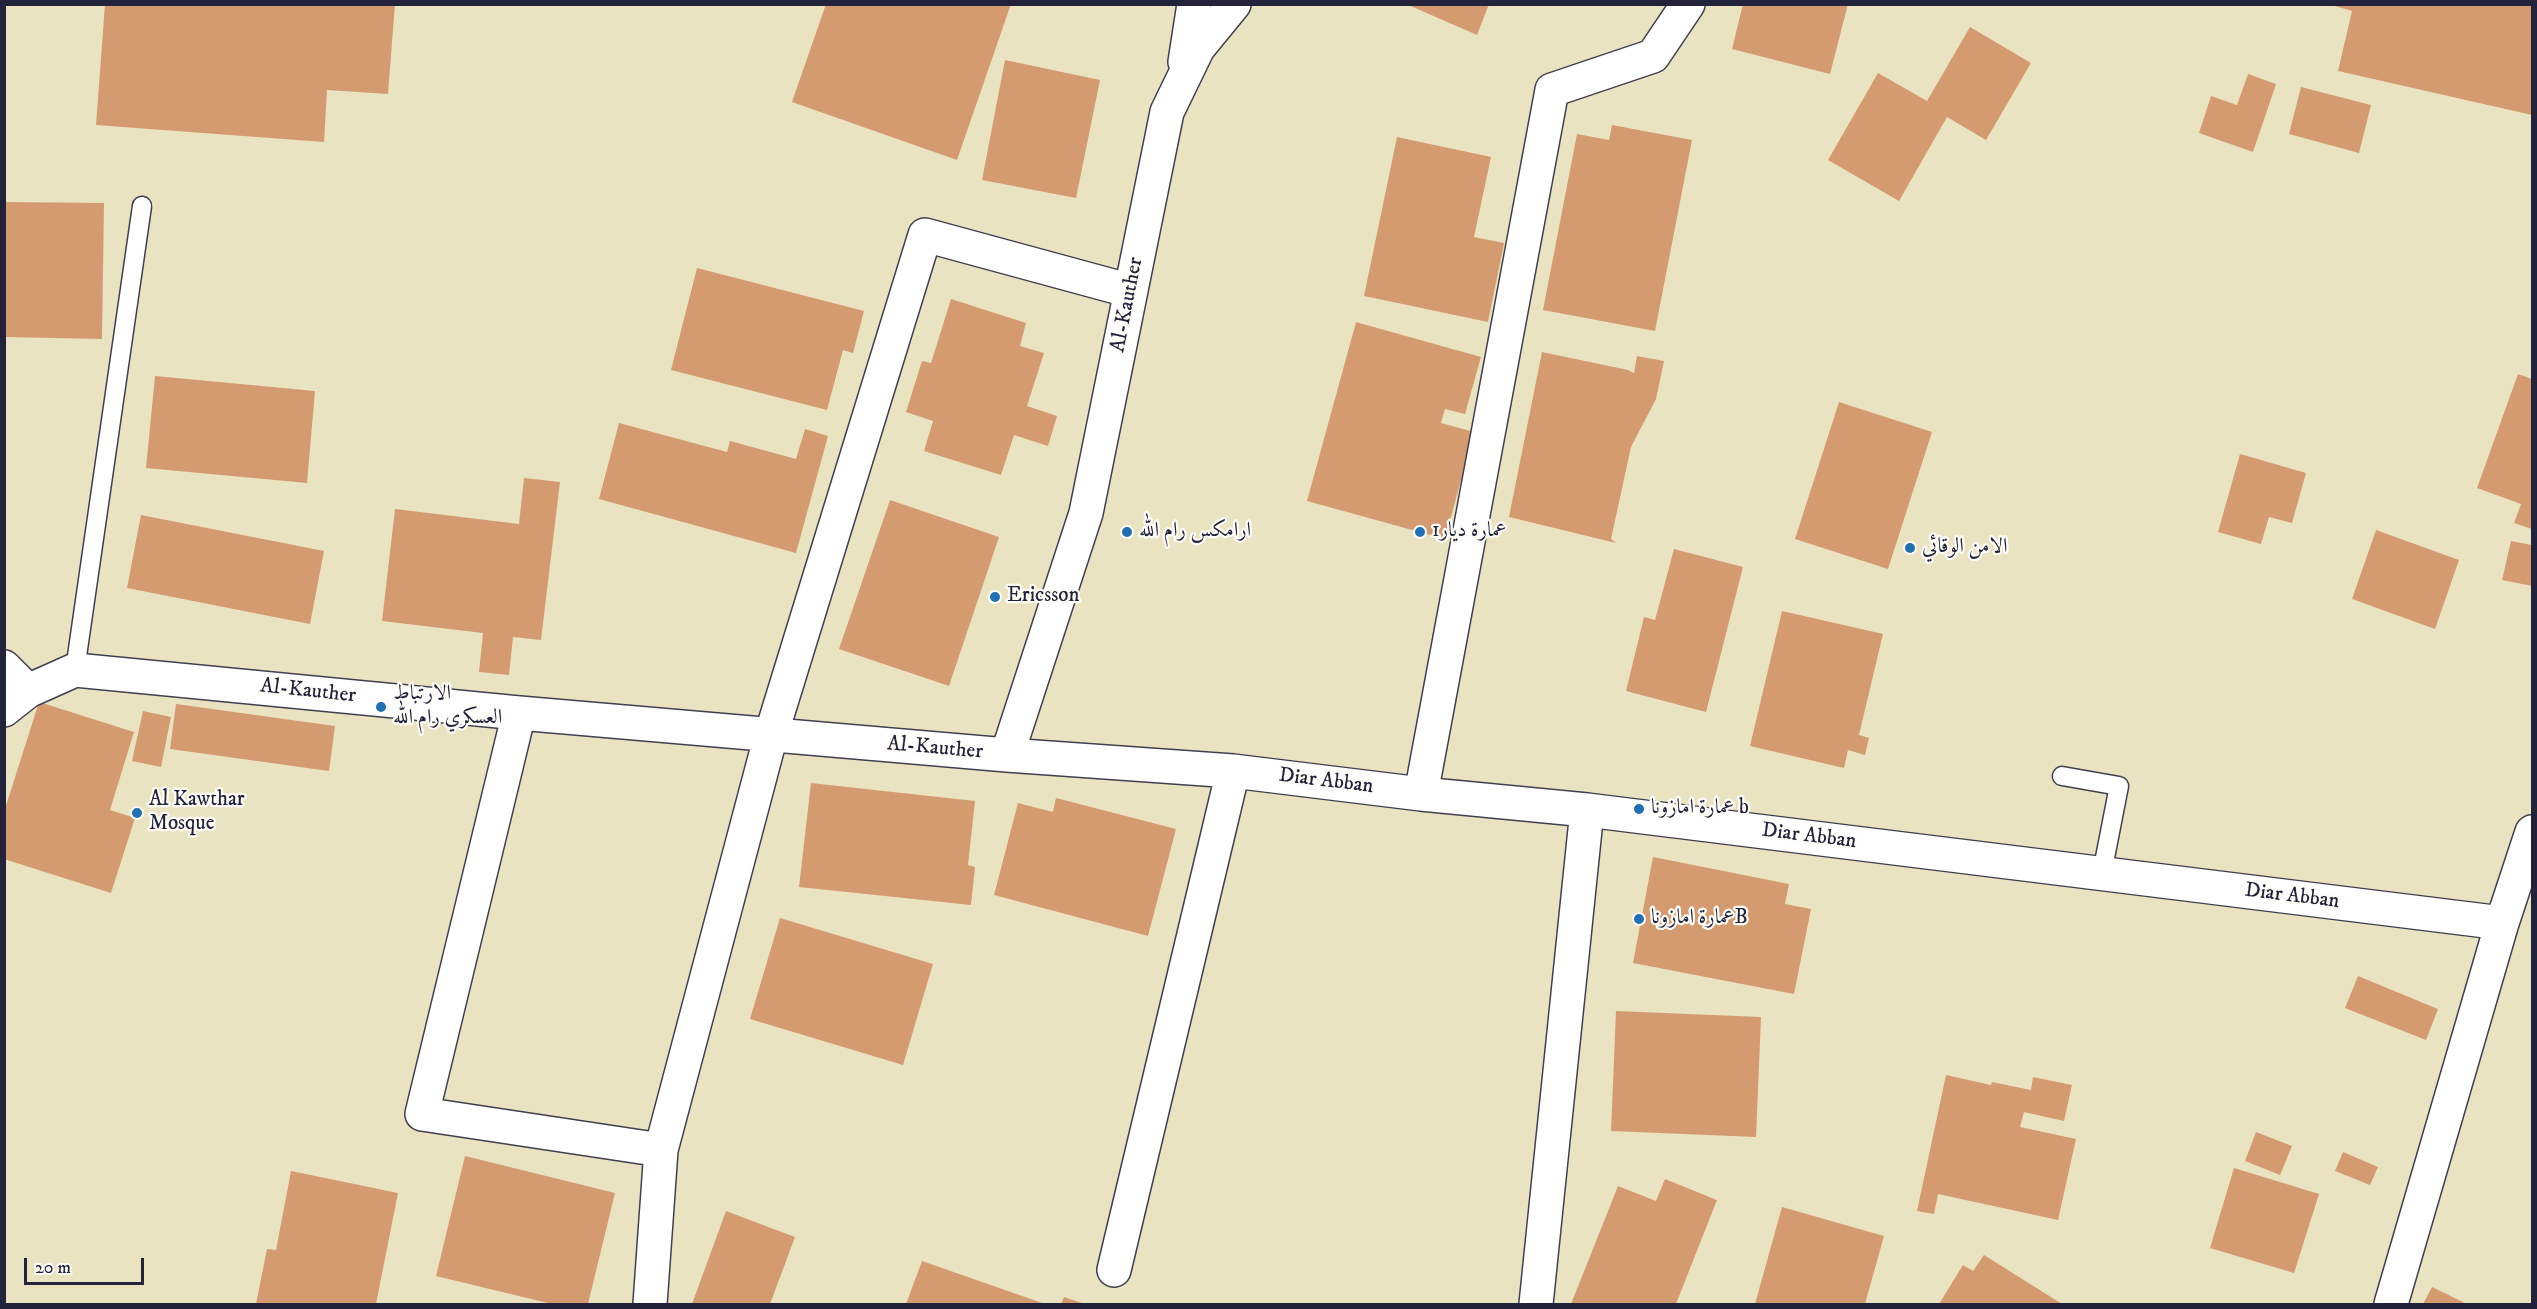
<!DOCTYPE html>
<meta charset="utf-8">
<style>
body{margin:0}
#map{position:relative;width:2537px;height:1309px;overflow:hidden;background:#eae3c1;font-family:"IM FELL DW Pica",serif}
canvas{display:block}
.frame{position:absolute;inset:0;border:6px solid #22223b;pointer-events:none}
.scale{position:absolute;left:24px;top:1258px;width:120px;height:27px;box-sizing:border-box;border:3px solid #22223b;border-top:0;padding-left:8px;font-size:18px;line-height:21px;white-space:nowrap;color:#22223b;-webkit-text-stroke:4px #fdfcf7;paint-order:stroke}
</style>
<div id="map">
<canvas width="2537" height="1309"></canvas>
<div class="frame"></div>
<div class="scale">20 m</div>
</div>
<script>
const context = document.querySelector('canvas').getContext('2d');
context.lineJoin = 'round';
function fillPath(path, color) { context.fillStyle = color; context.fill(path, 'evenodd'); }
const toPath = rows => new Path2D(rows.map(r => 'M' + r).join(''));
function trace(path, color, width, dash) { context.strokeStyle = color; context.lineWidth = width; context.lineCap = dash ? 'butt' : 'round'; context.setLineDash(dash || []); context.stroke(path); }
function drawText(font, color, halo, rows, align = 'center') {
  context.font = font + ' "IM FELL DW Pica",Amiri,serif'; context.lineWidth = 4.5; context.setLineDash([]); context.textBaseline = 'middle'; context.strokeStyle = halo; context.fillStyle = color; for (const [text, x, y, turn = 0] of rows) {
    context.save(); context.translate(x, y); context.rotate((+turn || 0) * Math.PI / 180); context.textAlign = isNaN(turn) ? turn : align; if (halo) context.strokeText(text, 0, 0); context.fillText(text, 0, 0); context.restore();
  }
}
fillPath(toPath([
 [105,4,395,4,388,94,327,90,324,142,96,125],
 [826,4,1011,4,957,160,792,102],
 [1406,4,1489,4,1477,35],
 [1743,4,1848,4,1830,74,1732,49],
 [2328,4,2532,4,2532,115,2338,71,2352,11],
 [1970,27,2031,63,1986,140,1947,117,1899,201,1828,160,1878,73,1927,101],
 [1005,60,1100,80,1076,198,982,180],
 [2248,74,2276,84,2253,152,2199,133,2211,96,2237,105],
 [2301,87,2371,105,2359,153,2289,134],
 [1612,125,1692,140,1655,331,1543,310,1577,134,1609,140],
 [1397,137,1491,157,1474,237,1504,243,1488,322,1364,296],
 [4,202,104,203,102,339,4,337],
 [697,268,864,311,853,353,843,350,827,410,671,370],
 [951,299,1026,323,1020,346,1044,353,1027,406,1057,416,1048,446,1014,435,1001,475,924,451,933,421,906,412,922,361,931,363],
 [1356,322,1481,357,1465,414,1445,409,1441,423,1474,432,1445,539,1307,501],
 [1542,352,1628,370,1634,373,1637,356,1664,361,1656,399,1631,447,1611,539,1616,543,1509,517],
 [2518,374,2532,379,2532,529,2514,523,2521,504,2477,488],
 [155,376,315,391,307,483,146,468],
 [1839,402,1932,432,1888,569,1795,539],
 [619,423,727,452,730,441,796,459,805,429,828,436,796,553,599,499],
 [2240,454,2306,473,2292,523,2269,517,2261,544,2218,532],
 [524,478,560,482,541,640,513,637,509,675,479,672,483,633,382,621,395,509,519,524],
 [890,500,999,537,949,686,839,649],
 [141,515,324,551,310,624,127,588],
 [2376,530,2459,560,2435,629,2352,599],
 [2511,541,2532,545,2532,586,2502,580],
 [1674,549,1743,567,1706,712,1626,691,1644,617,1655,620],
 [1782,611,1883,634,1859,735,1869,738,1865,755,1848,750,1844,768,1750,746],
 [39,702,134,732,110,810,135,818,111,893,4,859,4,812],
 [176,704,335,726,329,771,170,749],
 [143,711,171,717,161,767,132,761],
 [811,783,975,801,968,865,975,867,971,905,799,887],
 [1056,798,1176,829,1148,936,994,895,1018,803,1053,812],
 [1653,857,1789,884,1785,904,1811,909,1794,994,1633,963],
 [780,918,933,964,903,1065,750,1019],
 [2358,976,2438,1009,2426,1040,2345,1008],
 [1616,1011,1761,1017,1756,1137,1611,1131],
 [1946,1075,1991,1085,1992,1082,2031,1090,2033,1077,2072,1085,2064,1121,2024,1112,2020,1127,2076,1139,2058,1220,1938,1194,1934,1214,1917,1211],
 [2256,1132,2292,1146,2280,1175,2245,1161],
 [2343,1152,2378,1167,2370,1185,2335,1171],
 [465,1156,615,1193,588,1304,552,1304,436,1276],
 [2234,1168,2319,1194,2294,1273,2210,1248],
 [291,1171,398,1193,376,1304,256,1304,267,1249,276,1250],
 [1665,1179,1717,1200,1676,1304,1571,1304,1618,1186,1656,1201],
 [1782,1207,1884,1236,1865,1304,1755,1304],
 [726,1211,795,1237,770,1304,692,1304],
 [1984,1255,2062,1304,1939,1304,1963,1265,1973,1271],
 [922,1261,1045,1304,906,1304],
 [2432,1287,2467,1304,2423,1304],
 [1064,1297,1085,1304,1061,1304]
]), '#d59b70');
const lane = toPath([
 [75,670,142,206],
 [2062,776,2119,786,2102,873]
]);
const street = toPath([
 [1185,62,1194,4],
 [4,667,28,691],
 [4,710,28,691,75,670,519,713,1007,755,1233,771,1421,794,1587,810,2502,923],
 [519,713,422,1114,661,1150],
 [1007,755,1086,513,1167,112,1198,48,1234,4],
 [1421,794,1552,90,1653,56,1688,4],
 [1114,1270,1233,771],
 [650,1304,661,1150,771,735,925,235,1131,291],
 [1536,1304,1587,810],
 [2391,1304,2502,923,2532,832]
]);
trace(lane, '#403f4f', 21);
trace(street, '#403f4f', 36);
trace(lane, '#fff', 18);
trace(street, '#fff', 33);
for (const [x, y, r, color] of [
 [1127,532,6,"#1f6fb2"],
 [1420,532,6,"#1f6fb2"],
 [1910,548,6,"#1f6fb2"],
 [995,597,6,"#1f6fb2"],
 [381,707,6,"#1f6fb2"],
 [1639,809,6,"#1f6fb2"],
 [137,813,6,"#1f6fb2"],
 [1639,919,6,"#1f6fb2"]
]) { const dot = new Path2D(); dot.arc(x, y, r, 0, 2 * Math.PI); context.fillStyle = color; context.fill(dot); trace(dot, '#fdfcf7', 2); }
drawText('21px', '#22223b', '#fdfcf7', [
 ["Al-Kauther",1128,305,-79],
 ["Al-Kauther",308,692,6],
 ["Al-Kauther",935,749,5],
 ["Diar Abban",1326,782,7],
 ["Diar Abban",1809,837,7],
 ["Diar Abban",2292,897,7]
]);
drawText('21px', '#22223b', '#fdfcf7', [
 ["ارامكس رام الله",1139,532],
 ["عمارة ديار1",1432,532],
 ["الامن الوقائي",1922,548],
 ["Ericsson",1007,597],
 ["الارتباط",393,695],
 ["العسكري رام الله",393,719],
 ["Al Kawthar",149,801],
 ["Mosque",149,825],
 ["عمارة امازونا b",1651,809],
 ["عمارة امازوناB",1651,919]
], 'left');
</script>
